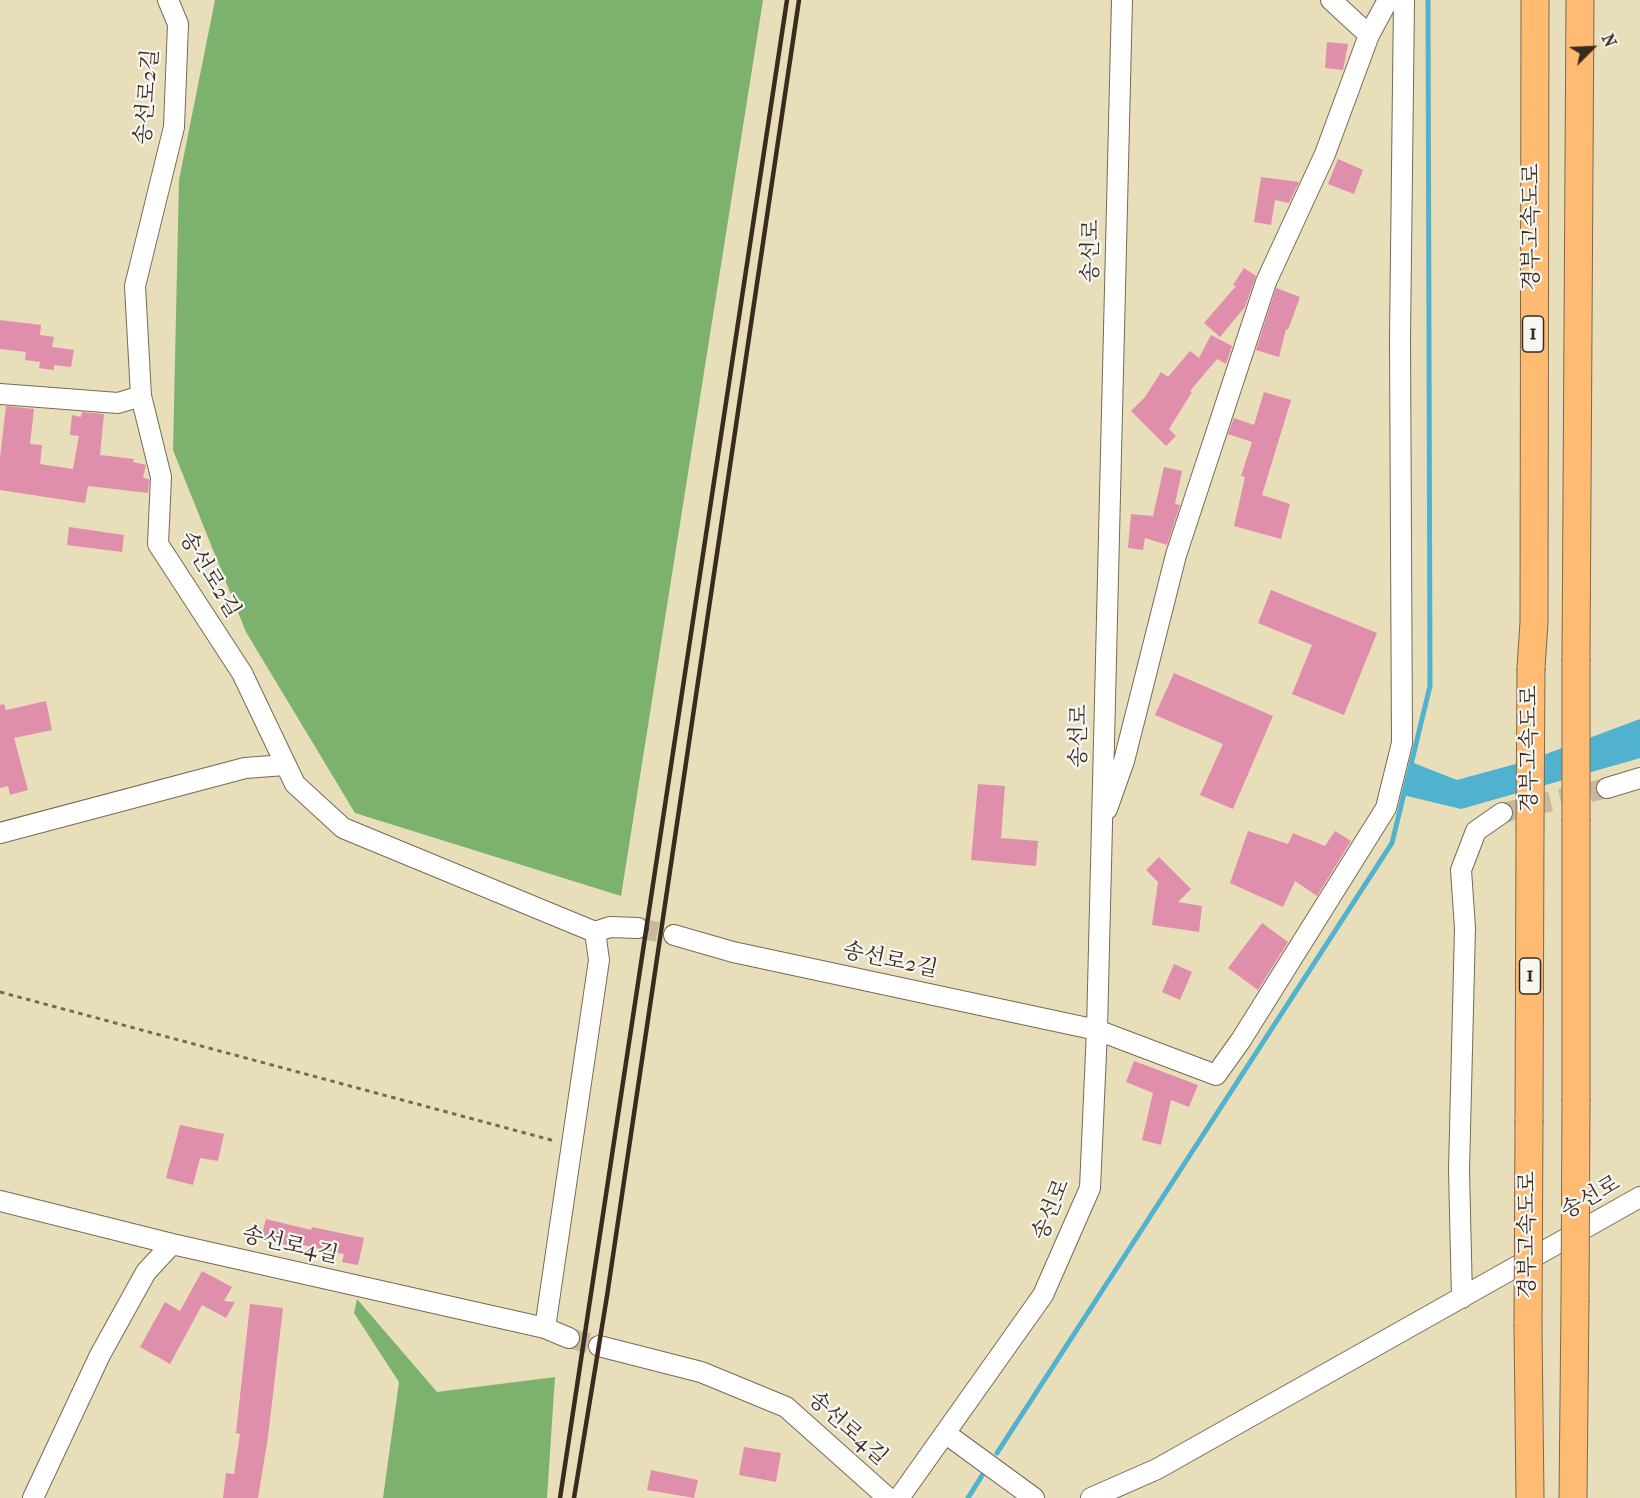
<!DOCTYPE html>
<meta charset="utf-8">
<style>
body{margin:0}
#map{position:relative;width:1640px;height:1498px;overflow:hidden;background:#e9deba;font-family:"IM FELL French Canon",serif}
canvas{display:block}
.north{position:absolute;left:1562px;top:18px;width:60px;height:60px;-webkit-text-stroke:4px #f6f6f2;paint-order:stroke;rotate:66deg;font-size:16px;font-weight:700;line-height:24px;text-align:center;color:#3b2a1e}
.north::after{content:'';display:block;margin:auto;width:21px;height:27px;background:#3b2a1e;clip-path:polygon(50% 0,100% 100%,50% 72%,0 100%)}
</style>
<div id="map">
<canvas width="1640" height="1498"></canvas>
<div class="north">N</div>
</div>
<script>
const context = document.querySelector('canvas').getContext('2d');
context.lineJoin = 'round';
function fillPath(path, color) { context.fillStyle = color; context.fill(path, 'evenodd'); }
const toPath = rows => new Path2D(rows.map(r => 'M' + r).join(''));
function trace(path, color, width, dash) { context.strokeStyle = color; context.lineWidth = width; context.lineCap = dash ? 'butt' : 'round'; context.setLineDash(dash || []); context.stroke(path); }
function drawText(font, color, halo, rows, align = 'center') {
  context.font = font + ' "IM FELL French Canon","Noto Serif KR",serif'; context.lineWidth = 4.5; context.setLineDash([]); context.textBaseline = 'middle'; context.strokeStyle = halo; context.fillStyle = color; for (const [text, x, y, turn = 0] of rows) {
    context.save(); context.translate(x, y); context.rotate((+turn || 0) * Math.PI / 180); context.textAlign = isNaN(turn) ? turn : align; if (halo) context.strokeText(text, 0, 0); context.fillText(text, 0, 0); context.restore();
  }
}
fillPath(toPath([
 [215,0,763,0,621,896,355,813,246,632,173,450,179,180],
 [357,1299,437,1392,555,1377,547,1498,383,1498,399,1382,354,1313]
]), '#7cb26e');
fillPath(toPath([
 [1640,719,1640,758,1637,759,1461,809,1403,795,1411,762,1457,780,1530,760]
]), '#50b2ce');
trace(toPath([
 [997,1453,1392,843,1430,686,1428,0],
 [968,1498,986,1469]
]), '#50b2ce', 5);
fillPath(toPath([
 [1327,42,1348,44,1343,70,1325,68],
 [1338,159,1363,170,1354,194,1328,184],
 [1261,177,1299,182,1289,203,1275,200,1271,225,1254,222],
 [1244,268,1256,276,1245,307,1220,337,1204,323,1236,286,1233,285],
 [1276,288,1300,297,1288,330,1286,329,1279,357,1256,350],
 [0,320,41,325,40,335,54,337,52,347,74,350,71,367,54,365,54,370,39,368,40,362,25,360,26,352,0,349],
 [1211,335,1232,346,1226,364,1217,359,1190,391,1192,392,1169,429,1176,436,1166,446,1131,411,1145,397,1161,372,1168,377,1190,351,1199,358],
 [1264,392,1291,400,1262,495,1290,504,1281,539,1234,526,1245,477,1241,476,1252,442,1228,434,1234,418,1254,425],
 [6,406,34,409,30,444,42,445,40,464,73,469,79,436,70,435,72,415,81,417,82,412,104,414,100,455,134,459,133,462,146,465,143,478,149,479,148,493,88,486,85,503,0,490,0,458],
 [1164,467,1182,471,1175,504,1180,505,1167,545,1145,538,1143,550,1128,548,1131,514,1153,516],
 [69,527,124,535,122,552,67,545],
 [1271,590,1377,633,1344,715,1292,694,1312,645,1258,623],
 [1174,673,1273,716,1233,809,1200,795,1223,744,1155,715],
 [46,701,52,730,14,738,28,790,10,795,8,786,0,788,0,705,4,704,6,710],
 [978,784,1005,786,1001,838,1038,841,1036,866,971,860],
 [1248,831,1288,844,1293,833,1325,846,1335,831,1351,841,1317,896,1295,881,1283,907,1230,883],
 [1159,857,1191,889,1178,902,1202,906,1199,932,1152,925,1158,882,1146,870],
 [1262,923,1288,942,1258,990,1228,968],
 [1174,964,1192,972,1180,1000,1162,992],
 [1134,1061,1198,1085,1189,1107,1171,1100,1161,1145,1142,1140,1153,1093,1126,1082],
 [180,1125,224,1134,218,1161,200,1158,193,1185,166,1178],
 [266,1219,311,1230,312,1227,364,1238,358,1265,342,1262,344,1254,294,1243,293,1247,261,1238],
 [202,1271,232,1287,224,1301,235,1302,226,1318,202,1305,170,1364,140,1347,165,1302,180,1311],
 [250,1304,283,1308,268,1437,258,1498,223,1498,226,1473,234,1474,240,1434,236,1433],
 [744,1447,781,1453,776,1482,739,1475],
 [651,1470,698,1480,694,1498,647,1490]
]), '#df8eac');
trace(toPath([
 [1502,813,1607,788],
 [638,928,674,935],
 [569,1338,599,1346]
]), '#c6ba9b', 20, [20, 10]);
const minor = toPath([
 [168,0,178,24,174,127,135,286,141,396,161,477,158,544,242,673,295,784,343,828,595,932,610,927,638,928],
 [1331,0,1369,35],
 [0,394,118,403,141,396],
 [1607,788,1640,778],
 [1107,809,1124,761,1176,555,1266,282,1325,154,1369,35,1388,0],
 [0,833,245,768,285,765],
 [674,935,733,952,1097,1030,1216,1075,1241,1040,1386,808,1402,743,1400,339,1404,0],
 [0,1201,172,1244,545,1328,569,1338],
 [1462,1298,1459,1170,1465,928,1461,870,1476,831,1502,813],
 [545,1328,599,960,595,932],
 [599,1346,701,1372,786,1407,888,1498],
 [945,1433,1034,1498],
 [33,1498,100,1355,146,1272,172,1244],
 [899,1498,1043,1295,1090,1188,1097,1030,1122,0],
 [1091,1498,1157,1469,1640,1197]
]);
const highway = toPath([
 [1576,659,1580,0],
 [1531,668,1534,622,1535,0],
 [1576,822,1576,1099],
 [1529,1120,1530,831],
 [1528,1327,1530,1498],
 [1573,1498,1575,1303]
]);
trace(minor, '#786955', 22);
trace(highway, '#786955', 29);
trace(toPath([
 [0,992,555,1141]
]), '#786955', 3, [4.5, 4.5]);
trace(minor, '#fff', 20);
trace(highway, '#ffbb71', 27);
trace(toPath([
 [560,1498,787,0],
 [574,1498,607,1296,799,0]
]), '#3b2a1e', 4.5);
const highwayBridge = toPath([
 [1576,822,1576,659],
 [1530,831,1531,668],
 [1575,1303,1576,1099],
 [1528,1327,1529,1120]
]);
trace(highwayBridge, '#786955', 29, []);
trace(highwayBridge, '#ffbb71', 27);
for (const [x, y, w] of [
 [1533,334,21],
 [1530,976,21]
]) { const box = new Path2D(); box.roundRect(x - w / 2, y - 18, w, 36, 4.5); context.fillStyle = '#f6f6f2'; context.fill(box); trace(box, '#3b2a1e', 1.5); }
drawText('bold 21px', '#3b2a1e', null, [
 ["1",1533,334],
 ["1",1530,976]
]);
drawText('22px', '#3b2a1e', '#f6f6f2', [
 ["송선로2길",148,97,-85],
 ["경부고속도로",1533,227,-90],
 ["송선로",1092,251,-89],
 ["송선로2길",209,575,59],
 ["송선로",1080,736,-89],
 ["경부고속도로",1531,749,-90],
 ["송선로2길",890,961,12],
 ["송선로",1591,1198,-30],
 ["송선로",1052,1210,-68],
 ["경부고속도로",1529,1235,-90],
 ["송선로4길",290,1246,13],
 ["송선로4길",847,1429,42]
]);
</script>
